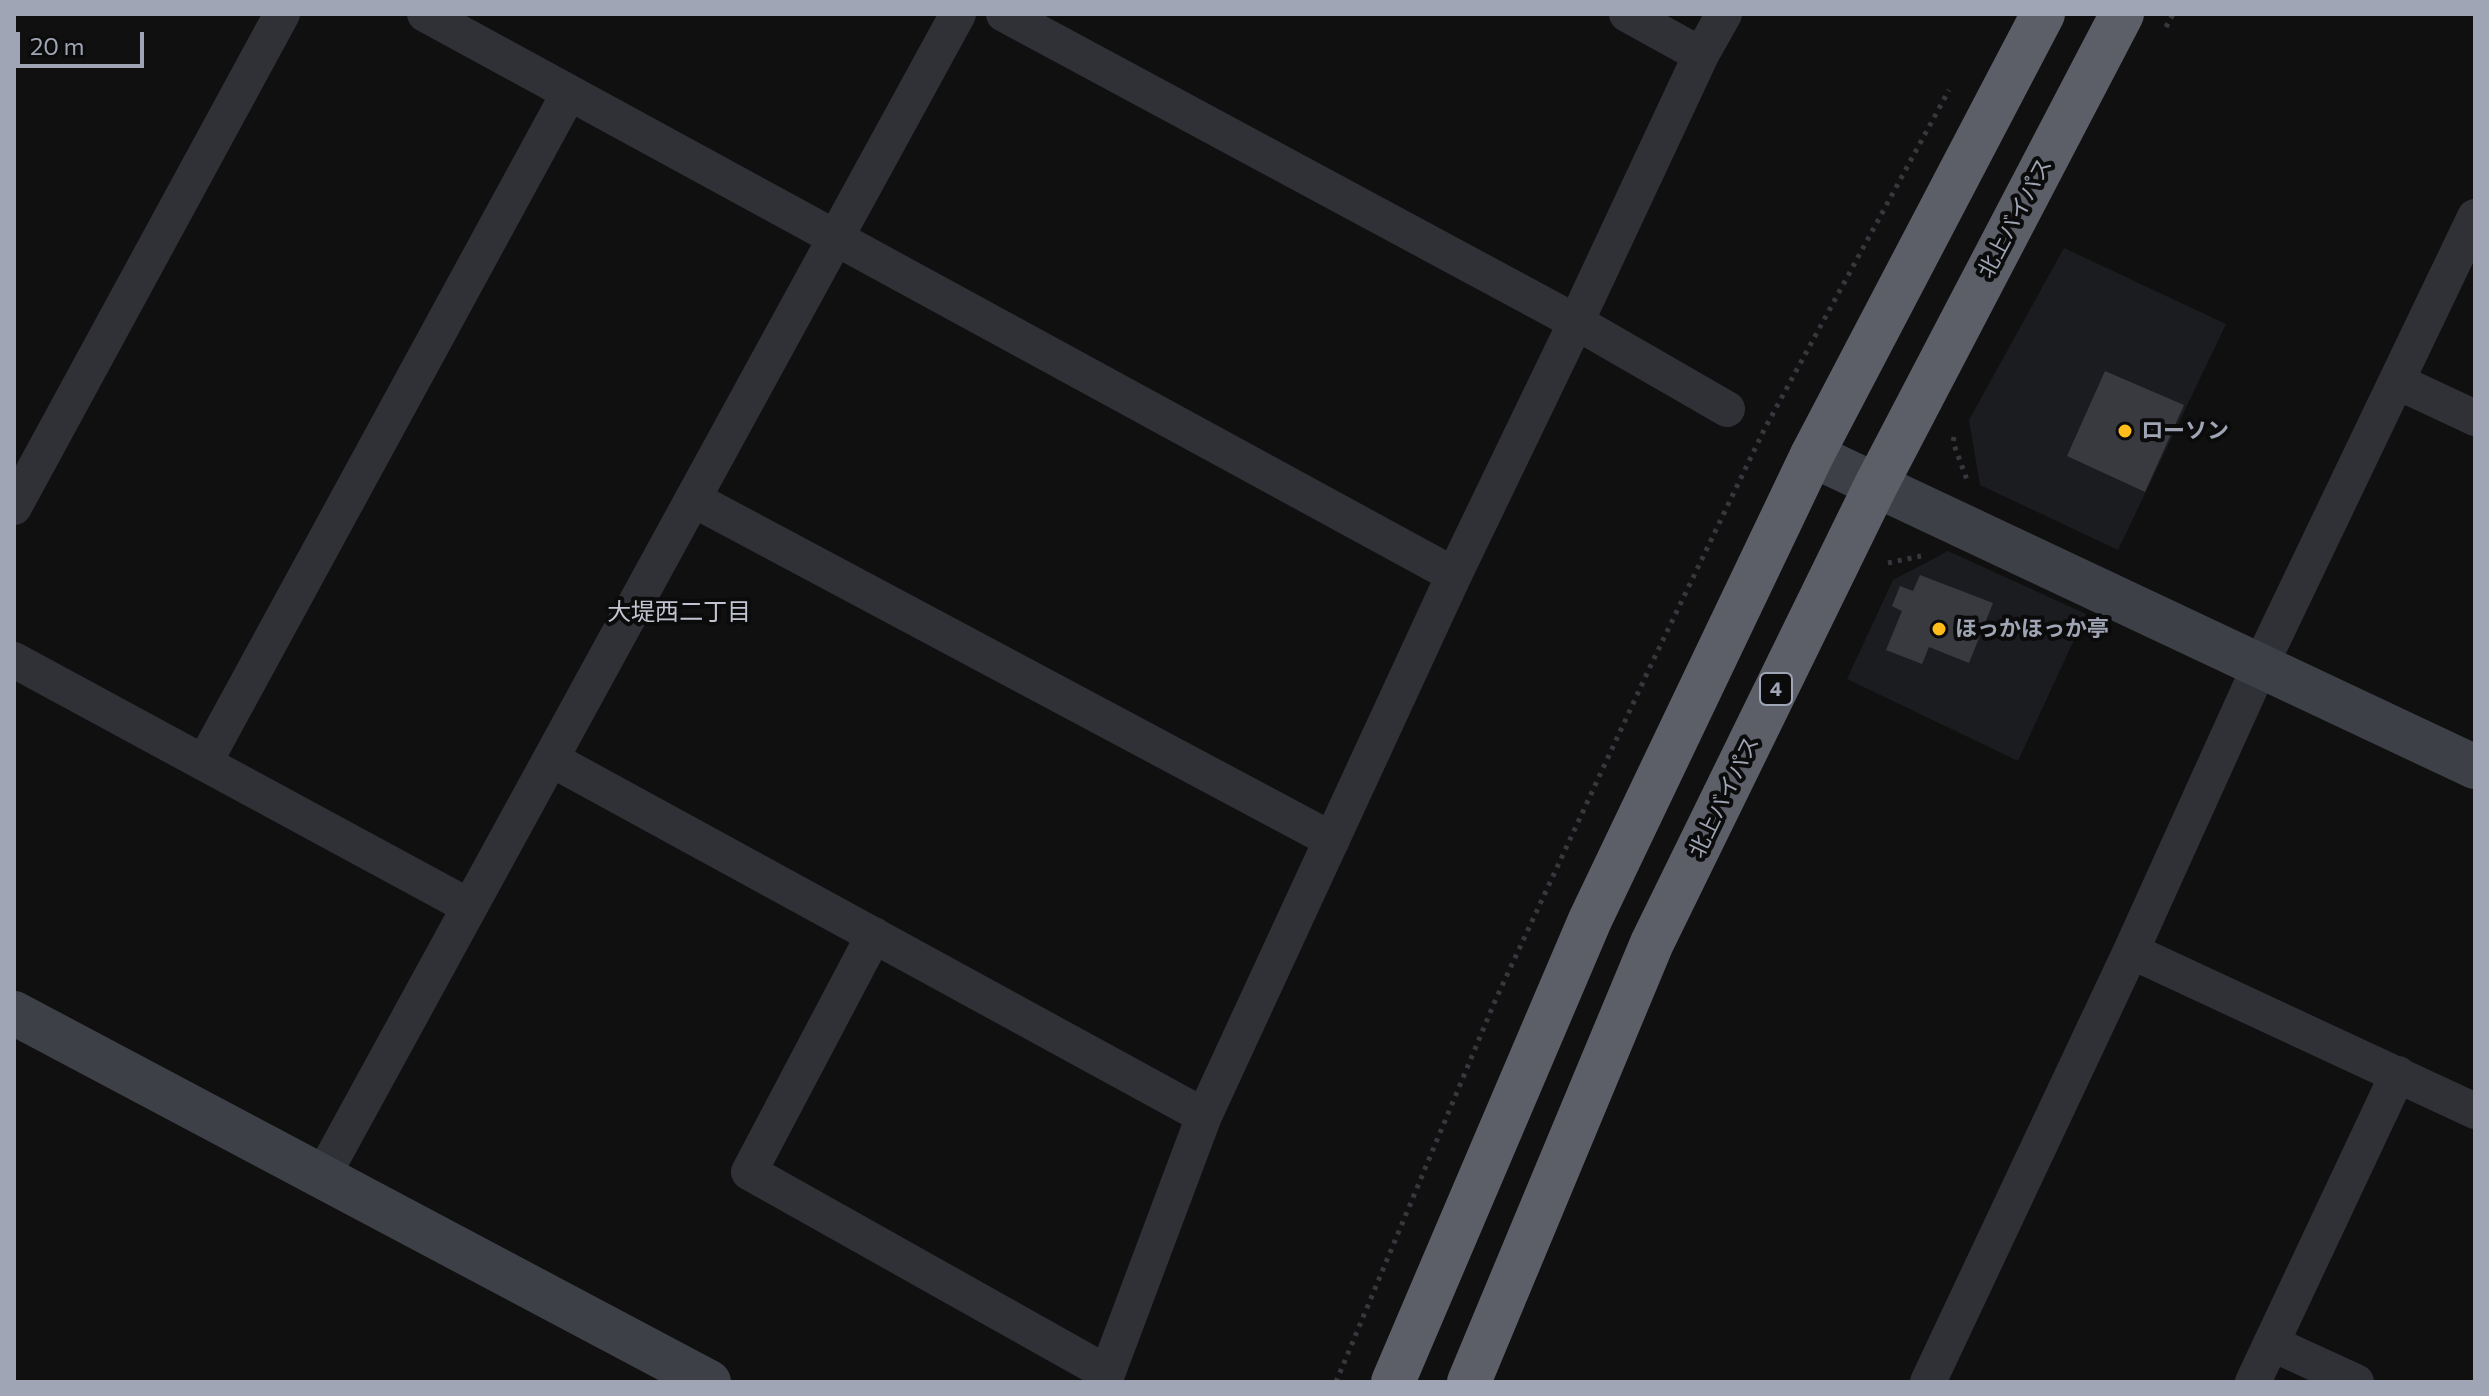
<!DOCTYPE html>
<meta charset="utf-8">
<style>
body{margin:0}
#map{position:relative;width:2489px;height:1396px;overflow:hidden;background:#101011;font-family:Commissioner,sans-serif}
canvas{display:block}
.frame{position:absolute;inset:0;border:16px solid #9fa5b4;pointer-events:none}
.scale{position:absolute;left:16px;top:32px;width:128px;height:36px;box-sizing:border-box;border:4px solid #9fa5b4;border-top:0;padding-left:10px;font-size:24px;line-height:28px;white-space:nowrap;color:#9fa5b4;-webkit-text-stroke:6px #0b0b0c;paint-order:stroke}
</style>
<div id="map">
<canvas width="2489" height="1396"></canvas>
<div class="frame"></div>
<div class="scale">20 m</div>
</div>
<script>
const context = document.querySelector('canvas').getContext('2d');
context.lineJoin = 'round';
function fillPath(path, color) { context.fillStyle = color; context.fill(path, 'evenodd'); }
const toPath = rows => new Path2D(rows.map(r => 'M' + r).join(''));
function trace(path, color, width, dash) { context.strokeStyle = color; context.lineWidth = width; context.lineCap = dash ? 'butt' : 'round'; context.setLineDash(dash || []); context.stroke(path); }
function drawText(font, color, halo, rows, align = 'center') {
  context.font = font + ' Commissioner,"Noto Sans JP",sans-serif'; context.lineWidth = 8; context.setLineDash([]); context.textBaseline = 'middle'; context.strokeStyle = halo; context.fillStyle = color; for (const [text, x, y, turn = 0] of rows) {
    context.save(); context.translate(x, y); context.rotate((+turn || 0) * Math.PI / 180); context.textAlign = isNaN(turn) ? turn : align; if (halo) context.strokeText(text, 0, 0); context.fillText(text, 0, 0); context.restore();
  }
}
fillPath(toPath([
 [2064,248,2226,324,2118,550,1980,485,1969,420],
 [1948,551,2086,614,2018,761,1847,679,1893,580]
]), '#1b1c1f');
fillPath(toPath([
 [2105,371,2184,405,2145,492,2067,456],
 [1920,575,1993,603,1969,663,1929,647,1922,664,1886,650,1902,611,1892,606,1900,586,1913,591]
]), '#393a40');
trace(toPath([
 [2166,27,2173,14],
 [1954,437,1953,442,1967,480],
 [1888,563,1921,556],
 [1336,1382,1495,1001,1650,667,1764,430,1949,90]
]), '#36383e', 5, [4, 6]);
trace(toPath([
 [425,14,1454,575],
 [1004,14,1576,322,1727,409],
 [1627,14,1701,55],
 [2398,382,2475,418],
 [693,499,1332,840],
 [14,507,282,14],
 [14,660,470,907],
 [551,759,1204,1116],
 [204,763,569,93],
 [874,935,749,1172,1107,1373],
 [2131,951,2475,1111],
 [322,1177,958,14],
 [2271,1343,2356,1382],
 [1104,1382,1204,1116,1454,575,1576,322,1701,55,1724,14],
 [1928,1382,2131,951,2260,666,2475,217],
 [2253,1382,2398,1074]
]), '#303137', 36);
trace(toPath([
 [1812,455,2475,767],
 [14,1013,709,1382]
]), '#3e4047', 44);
trace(toPath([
 [1393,1382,1590,920,1812,455,2043,14],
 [1469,1382,1652,943,1876,485,2122,14]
]), '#5c5f68', 44);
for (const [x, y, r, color] of [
 [2125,431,8,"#ffbc1a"],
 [1939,629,8,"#ffbc1a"]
]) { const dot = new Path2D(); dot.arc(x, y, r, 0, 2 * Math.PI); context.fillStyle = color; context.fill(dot); trace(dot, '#0b0b0c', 3); }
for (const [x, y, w] of [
 [1776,689,32]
]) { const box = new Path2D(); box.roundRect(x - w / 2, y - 16, w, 32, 6); context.fillStyle = '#0b0b0c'; context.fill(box); trace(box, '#9fa5b4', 2); }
drawText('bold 20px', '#9fa5b4', null, [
 ["4",1776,689]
]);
drawText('22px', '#9fa5b4', '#0b0b0c', [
 ["北上バイパス",2015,218,-62],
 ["北上バイパス",1724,797,-64]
]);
drawText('bold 22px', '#9fa5b4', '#0b0b0c', [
 ["ローソン",2141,431],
 ["ほっかほっか亭",1955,629]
], 'left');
drawText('24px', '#c1c4d0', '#0b0b0c', [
 ["大堤西二丁目",679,612]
]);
</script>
